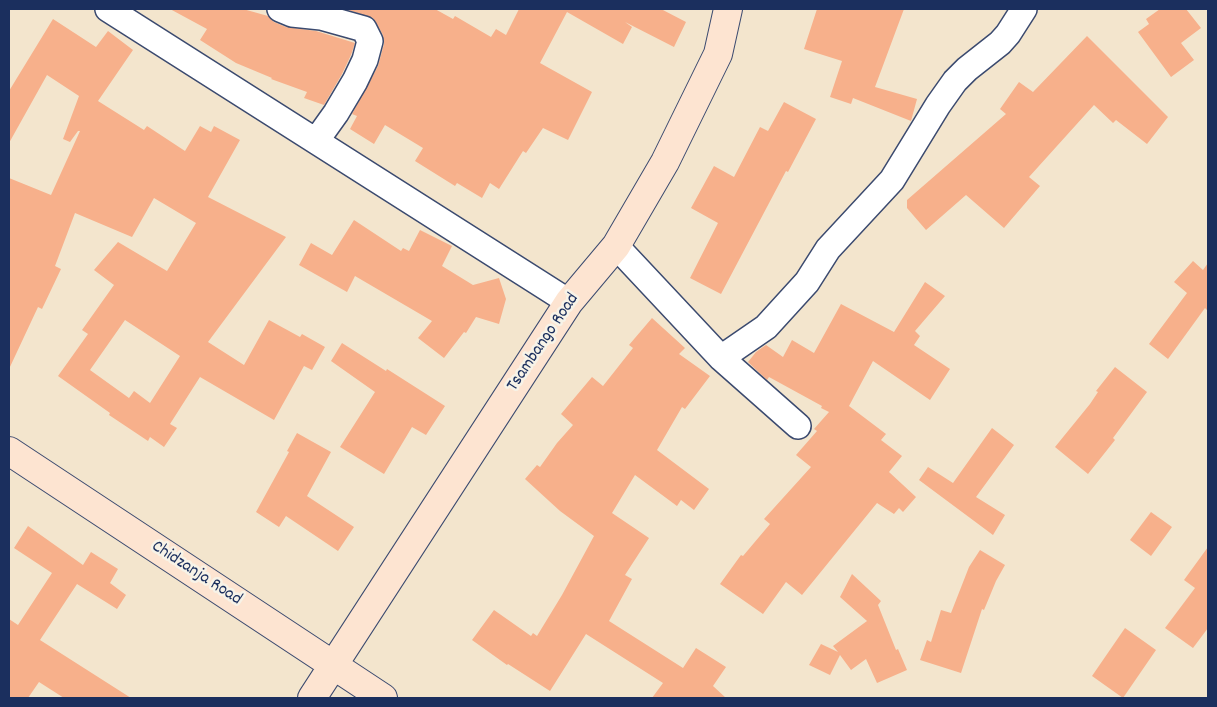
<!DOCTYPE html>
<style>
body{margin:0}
#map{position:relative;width:1217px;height:707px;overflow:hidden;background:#f3e5cd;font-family:Dekko,sans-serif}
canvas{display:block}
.frame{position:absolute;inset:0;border:10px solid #1b2f5e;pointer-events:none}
</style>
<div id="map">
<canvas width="1217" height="707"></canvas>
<div class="frame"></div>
</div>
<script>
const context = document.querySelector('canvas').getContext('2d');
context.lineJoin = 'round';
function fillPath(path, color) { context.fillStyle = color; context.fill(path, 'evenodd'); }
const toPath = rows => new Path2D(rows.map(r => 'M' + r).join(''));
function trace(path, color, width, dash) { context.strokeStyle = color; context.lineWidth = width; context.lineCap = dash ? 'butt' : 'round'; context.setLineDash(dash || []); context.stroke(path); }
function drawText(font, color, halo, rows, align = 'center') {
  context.font = font + ' Dekko,sans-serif'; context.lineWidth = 5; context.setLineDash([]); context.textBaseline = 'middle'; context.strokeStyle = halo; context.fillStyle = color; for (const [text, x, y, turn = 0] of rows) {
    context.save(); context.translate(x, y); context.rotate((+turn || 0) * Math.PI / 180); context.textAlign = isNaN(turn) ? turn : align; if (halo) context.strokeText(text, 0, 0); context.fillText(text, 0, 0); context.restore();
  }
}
fillPath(toPath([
 [170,9,243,9,268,16,274,22,286,27,316,31,355,43,351,55,342,74,324,105,304,98,307,92,271,79,272,78,236,63,200,40,207,29],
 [345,9,435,9,453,19,455,16,491,37,496,29,506,35,519,9,661,9,686,22,674,47,625,22,632,27,623,44,567,12,540,63,592,92,568,140,543,128,526,153,523,151,499,189,490,183,482,198,457,183,455,186,415,161,423,148,385,125,374,144,350,129,357,116,352,114,378,66,384,44,383,35,373,18],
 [817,9,904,9,875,87,917,99,911,121,853,98,851,104,830,97,842,61,804,49],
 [1160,9,1186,9,1201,28,1181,43,1194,60,1171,77,1138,32,1149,24,1146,19],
 [53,19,96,47,108,31,133,50,98,101,144,130,147,126,185,151,200,126,211,132,214,126,240,140,208,197,286,237,208,342,244,365,269,320,300,337,302,334,325,347,312,370,304,366,274,420,200,377,170,424,177,428,164,447,150,437,148,441,109,415,110,413,58,376,88,334,82,330,114,285,94,270,118,242,167,271,196,223,154,198,132,237,75,213,55,266,61,269,42,309,38,307,9,369,9,178,51,195,80,131,78,131,70,142,63,139,79,96,47,75,9,143,9,91],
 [125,320,180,356,150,403,134,391,129,398,90,370],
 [1087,36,1168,117,1147,144,1116,120,1113,123,1094,105,1029,177,1040,186,1004,228,966,195,926,230,907,208,907,200,1006,114,1000,109,1019,82,1033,92],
 [784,102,816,119,788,172,786,171,721,294,690,278,718,223,691,208,714,166,734,177,760,127,768,131],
 [354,220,401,251,403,248,409,251,420,230,452,246,442,266,473,285,499,278,506,299,499,324,476,317,466,333,464,332,444,358,418,338,432,321,355,276,347,292,299,265,311,243,332,255],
 [1193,261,1203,270,1208,263,1208,311,1205,308,1168,359,1149,344,1187,293,1174,282],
 [925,282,945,296,915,331,920,336,914,345,950,369,930,400,873,361,849,406,886,434,881,440,902,456,889,472,916,497,903,512,899,508,894,514,877,503,802,595,786,582,763,614,720,584,741,555,743,556,770,524,764,519,811,467,796,455,817,431,814,429,829,412,821,408,822,406,769,377,767,380,748,362,756,352,766,345,783,357,792,340,814,353,841,304,894,332],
 [652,318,685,348,679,354,710,376,685,409,682,407,657,450,709,489,694,510,681,500,677,506,635,475,612,513,649,538,625,575,632,579,609,621,683,668,696,648,726,667,713,686,726,698,652,698,663,683,586,634,550,691,508,664,507,665,472,640,494,610,531,636,533,633,537,636,562,595,594,536,560,511,525,479,537,465,540,467,557,443,573,425,561,414,592,377,603,386,633,348,629,345],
 [342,343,386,371,387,369,445,406,426,435,412,427,384,474,340,447,375,392,331,361],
 [1115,367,1147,392,1113,438,1115,440,1088,474,1055,447,1090,404,1098,392,1096,391],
 [992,428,1014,445,976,497,1005,515,993,535,919,480,928,467,953,483],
 [297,433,331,452,307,496,354,527,338,551,286,516,279,527,256,512,289,452,287,451],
 [1151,512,1172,527,1151,556,1130,540],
 [28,526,83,565,91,552,118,569,110,583,126,595,117,609,77,584,40,640,131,698,64,698,39,682,28,698,9,698,9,619,18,625,52,573,14,548],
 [1208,547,1208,628,1193,648,1165,628,1195,588,1184,580],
 [980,550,1005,565,996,581,984,610,982,609,961,673,920,660,927,640,931,642,941,610,951,613,969,567],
 [852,574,881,601,878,605,896,650,898,649,907,670,877,683,866,659,851,670,840,655,830,675,809,665,821,644,838,652,833,646,867,621,840,597],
 [1125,628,1156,650,1123,698,1092,676]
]), '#f7b08b');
const street = toPath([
 [108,9,569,302],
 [280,9,292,14,321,17,364,29,370,41,365,60,355,81,336,113,316,141],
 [616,246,721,358,798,426],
 [721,358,766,327,807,282,828,249,892,180,938,105,955,81,967,69,1000,43,1008,34,1024,9]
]);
const secondary = toPath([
 [9,451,383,698],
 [312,698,569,302,616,246,665,162,718,54,728,9]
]);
trace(street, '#3b4a6f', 28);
trace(secondary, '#3b4a6f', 30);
trace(street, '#fff', 25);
trace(secondary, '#fde4d1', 28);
drawText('18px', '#1b2f5e', '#f7f3e8', [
 ["Tsambango Road",544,343,-56],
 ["Chidzanja Road",196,574,33]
]);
</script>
